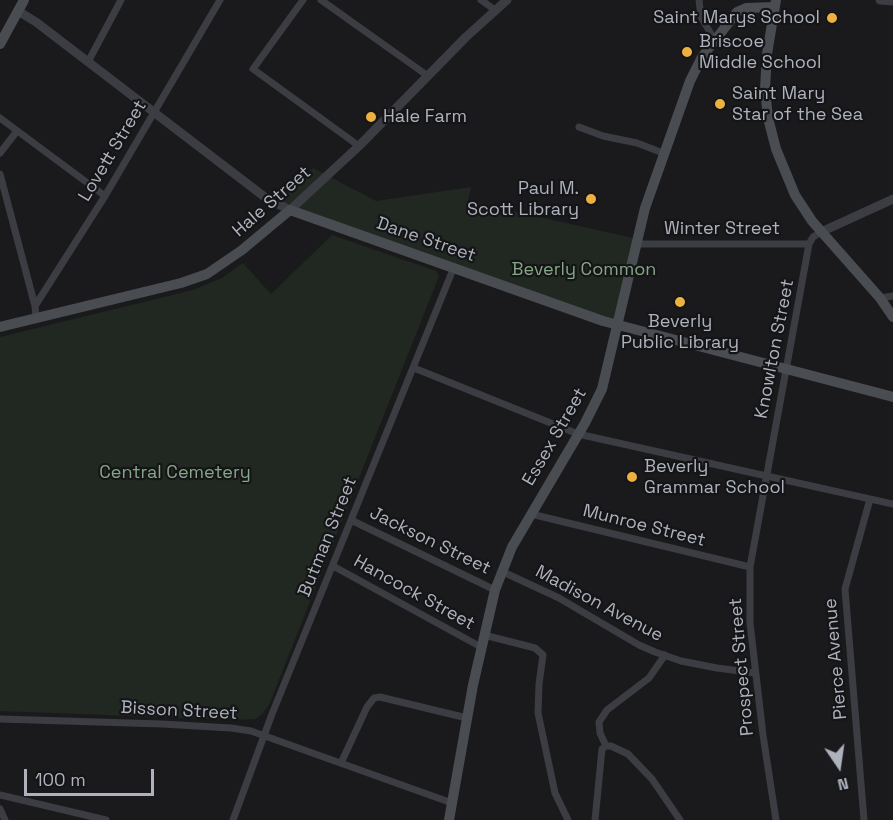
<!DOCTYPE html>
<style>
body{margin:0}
#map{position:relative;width:893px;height:820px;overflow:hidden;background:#1a1a1d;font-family:"Space Grotesk",sans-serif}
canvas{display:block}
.north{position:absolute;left:809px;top:736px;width:60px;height:60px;-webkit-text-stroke:4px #151518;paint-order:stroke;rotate:167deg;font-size:16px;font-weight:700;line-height:24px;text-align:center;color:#adb2bc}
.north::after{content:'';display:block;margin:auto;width:21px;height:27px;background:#adb2bc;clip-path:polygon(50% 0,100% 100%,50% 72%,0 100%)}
.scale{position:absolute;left:24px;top:769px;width:130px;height:27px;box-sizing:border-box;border:3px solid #adb2bc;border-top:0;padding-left:8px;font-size:18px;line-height:21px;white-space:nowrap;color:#adb2bc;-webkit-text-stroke:4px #151518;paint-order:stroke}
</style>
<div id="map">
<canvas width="893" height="820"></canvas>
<div class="north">N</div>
<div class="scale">100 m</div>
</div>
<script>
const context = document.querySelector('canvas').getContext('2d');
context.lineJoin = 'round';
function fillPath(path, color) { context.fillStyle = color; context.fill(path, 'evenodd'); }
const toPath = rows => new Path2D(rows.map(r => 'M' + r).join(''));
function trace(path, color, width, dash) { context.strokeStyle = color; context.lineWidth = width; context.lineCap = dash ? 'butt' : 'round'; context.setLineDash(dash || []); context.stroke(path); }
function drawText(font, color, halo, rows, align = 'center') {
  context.font = font + ' "Space Grotesk",sans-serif'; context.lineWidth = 4.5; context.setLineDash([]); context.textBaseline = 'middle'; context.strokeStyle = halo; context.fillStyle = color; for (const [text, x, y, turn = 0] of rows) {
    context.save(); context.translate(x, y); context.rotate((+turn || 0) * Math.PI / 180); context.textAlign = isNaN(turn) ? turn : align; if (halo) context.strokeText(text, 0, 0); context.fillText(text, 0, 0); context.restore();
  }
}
fillPath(toPath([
 [313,168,376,201,471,187,468,201,637,239,612,324,278,200],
 [332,235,436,271,439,276,269,705,263,713,256,719,235,720,0,711,0,337,193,290,222,278,243,263,271,294]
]), '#202821');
trace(toPath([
 [303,0,253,69,359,146],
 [321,0,428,76],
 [481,0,495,10],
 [699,0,701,17,714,39],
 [88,62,121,0],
 [0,118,105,196],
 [579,127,603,136,637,143,663,153],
 [0,153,17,131],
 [0,174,35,306],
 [635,244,809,244],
 [880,298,893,296],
 [36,318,35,306,105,196,220,0],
 [414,368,578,434,893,504],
 [531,514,750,567],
 [351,520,495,590],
 [333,566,481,647],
 [501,571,559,598,639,645,655,652,681,661,717,668,755,673],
 [484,635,535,648,543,655,539,684,538,713,555,793,568,820],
 [0,719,162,724,231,728,251,731,452,803],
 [606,746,600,733,599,722,607,710,649,678,665,655],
 [341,763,367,707,374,698,380,697,467,718],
 [0,795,106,820],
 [0,809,5,820],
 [233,820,272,714,454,267],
 [595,820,602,749,606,746,611,746,628,754,652,779,680,820],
 [776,820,763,735,750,623,750,567,809,244,813,237,821,232],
 [864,820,845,589,870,499]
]), '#3b3d42', 7);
trace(toPath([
 [880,0,893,1],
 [18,11,36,22,266,198,290,210,359,146,466,37,507,0],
 [821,232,893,199]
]), '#3b3d42', 9);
trace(toPath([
 [776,0,767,54,765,89,768,118,776,149,795,195,812,221,880,298,893,317],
 [0,44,24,0],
 [0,327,181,283,207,274,242,250,290,210,603,321,893,397],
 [449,820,473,685,495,590,512,547,585,423,602,389,645,208,690,81,702,57,737,12,746,8,774,7]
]), '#494c51', 10);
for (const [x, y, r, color] of [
 [832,18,6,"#edb142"],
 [687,52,6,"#edb142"],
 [720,104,6,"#edb142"],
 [371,117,6,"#edb142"],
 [591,199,6,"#edb142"],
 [680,302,6,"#edb142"],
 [632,477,6,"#edb142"]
]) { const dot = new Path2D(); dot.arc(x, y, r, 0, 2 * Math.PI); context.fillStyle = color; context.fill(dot); trace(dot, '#151518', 2); }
drawText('18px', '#adb2bc', '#151518', [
 ["Saint Marys School",820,18,"right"],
 ["Briscoe",699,42],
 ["Middle School",699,63],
 ["Saint Mary",732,94],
 ["Star of the Sea",732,115],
 ["Hale Farm",383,117],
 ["Paul M.",579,189,"right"],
 ["Scott Library",579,210,"right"],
 ["Beverly",680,322,"center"],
 ["Public Library",680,343,"center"],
 ["Beverly",644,467],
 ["Grammar School",644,488]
], 'left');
drawText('18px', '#adb2bc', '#151518', [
 ["Lovett Street",113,151,-59],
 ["Hale Street",272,202,-41],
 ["Winter Street",722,229],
 ["Dane Street",426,240,19],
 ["Knowlton Street",775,349,-79],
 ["Essex Street",555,437,-60],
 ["Munroe Street",644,526,14],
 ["Butman Street",328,537,-68],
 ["Jackson Street",430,541,26],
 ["Hancock Street",414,593,29],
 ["Madison Avenue",599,604,28],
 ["Pierce Avenue",836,659,-95],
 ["Prospect Street",742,667,-95],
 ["Bisson Street",179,711,3]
]);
drawText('18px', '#85a687', '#151518', [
 ["Beverly Common",584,270],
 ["Central Cemetery",175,473]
]);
</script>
